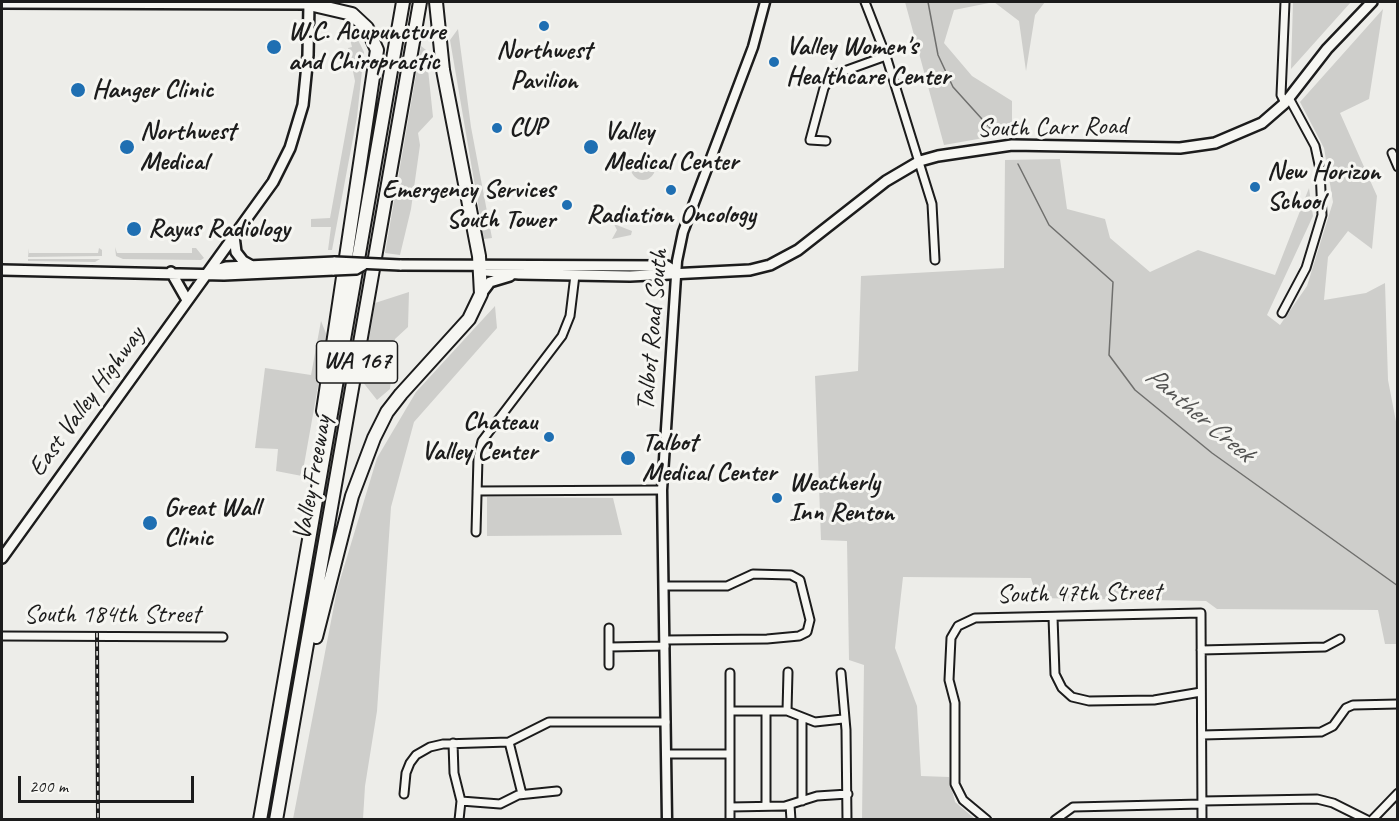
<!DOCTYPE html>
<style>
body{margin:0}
#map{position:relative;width:1399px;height:821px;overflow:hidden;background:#edede9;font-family:Caveat,sans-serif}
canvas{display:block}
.frame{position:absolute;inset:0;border:3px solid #1c1c1c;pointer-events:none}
.scale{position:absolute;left:18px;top:776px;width:176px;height:27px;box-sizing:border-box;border:3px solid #1c1c1c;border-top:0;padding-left:8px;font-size:18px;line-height:21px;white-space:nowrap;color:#1c1c1c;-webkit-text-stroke:4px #f6f6f2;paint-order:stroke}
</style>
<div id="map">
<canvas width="1399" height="821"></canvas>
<div class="frame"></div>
<div class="scale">200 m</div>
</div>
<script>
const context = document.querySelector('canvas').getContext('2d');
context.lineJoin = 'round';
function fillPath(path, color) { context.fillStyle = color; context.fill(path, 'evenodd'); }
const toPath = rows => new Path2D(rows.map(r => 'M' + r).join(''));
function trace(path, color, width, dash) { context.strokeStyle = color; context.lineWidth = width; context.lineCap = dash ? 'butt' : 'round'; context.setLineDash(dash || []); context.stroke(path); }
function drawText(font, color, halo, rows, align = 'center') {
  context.font = font + ' Caveat,sans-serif'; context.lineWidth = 6; context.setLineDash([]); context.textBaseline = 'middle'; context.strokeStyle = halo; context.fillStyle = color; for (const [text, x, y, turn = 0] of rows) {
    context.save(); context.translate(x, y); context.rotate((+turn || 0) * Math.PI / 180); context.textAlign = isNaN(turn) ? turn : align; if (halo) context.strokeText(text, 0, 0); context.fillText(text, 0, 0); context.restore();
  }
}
fillPath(toPath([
 [905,2,1045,2,1035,15,1026,71,1019,21,994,2,954,10,944,43,972,76,1012,101,1012,133,944,145],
 [1293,2,1351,2,1291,69],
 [1383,9,1369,99,1340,113,1377,196,1372,249,1348,231,1328,257,1324,300,1366,293,1385,283,1388,380,1398,432,1397,644,1385,644,1378,610,1217,609,1206,601,1037,598,1031,578,903,577,895,648,917,706,921,776,949,777,955,802,975,819,862,819,864,665,849,660,847,541,821,540,815,376,858,371,861,276,1004,268,1005,160,1060,159,1067,209,1105,219,1110,238,1150,272,1198,250,1275,275,1309,188,1313,216,1267,315,1280,325,1307,286,1333,202,1324,148,1300,102],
 [458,29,471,127,492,238,484,239,450,40],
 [354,32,364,52,357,117,332,250,328,250,331,227,311,227,311,219,330,218,355,81,348,48,352,47,349,35],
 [421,46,426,50,433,117,418,133,420,145,411,209,400,255,385,253],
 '631 168a12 12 0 1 1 24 0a12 12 0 1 1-24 0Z',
 [614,224,632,231,631,235,612,239,617,230],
 [115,247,117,253,192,253,192,248,196,248,204,258,201,260,123,259,116,256],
 [29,248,29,253,98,253,99,248,102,250,102,256,28,257],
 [28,259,100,259,95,262,28,261],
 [409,292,408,327,395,339,390,389,377,400,362,381,375,303],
 [495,306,497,328,414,422,391,507,377,711,365,786,363,819,293,819,337,590,377,458,416,392],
 [321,321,327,336,302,476,276,471,278,449,255,448,265,368,311,375],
 [487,497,613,498,622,535,487,536]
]), '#cececb');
trace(toPath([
 [928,2,938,55,953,87,991,129],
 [1018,164,1049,225,1113,282,1109,355,1135,390,1212,453,1398,586]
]), '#6f6f6d', 1.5);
const minor = toPath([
 [865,2,886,56,932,204,935,260],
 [1285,2,1281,95,1285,103],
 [826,141,810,140,824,88,829,80,836,74,886,56],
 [1392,153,1398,167],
 [1282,313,1306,268,1322,215,1320,169,1315,146,1289,98],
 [477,491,662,490],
 [476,532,478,458,482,441,562,336,570,316,575,275],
 [664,586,727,586,753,574,791,575,800,580,810,620,807,632,799,636,767,639,665,640],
 [1053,617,1055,674,1062,688,1072,697,1089,701,1154,700,1201,692],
 [609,628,609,665],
 [2,636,223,637],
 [609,647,665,646],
 [1201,650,1325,647,1340,639],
 [841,673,846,730,847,820],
 [730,711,787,711,815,722,843,719],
 [766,711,766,806],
 [787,711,788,672],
 [802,718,802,801],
 [1202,735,1321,732,1333,726,1346,708,1353,705,1398,704],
 [509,742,522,794],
 [453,743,454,773,461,801,459,820],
 [666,754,728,754],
 [404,794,406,773,410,763,416,755,430,747,443,744,509,742,549,722,666,722],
 [461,801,500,804,518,795,557,791],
 [1202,801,1317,799,1333,803,1367,820],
 [790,805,791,820],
 [730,807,785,806,817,796,848,794],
 [730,820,730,673],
 [987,820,963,800,955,784,955,703,949,680,951,638,958,626,975,618,1201,613,1202,820],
 [1055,820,1073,807,1202,804],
 [1372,820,1398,793]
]);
const tertiary = toPath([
 [667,820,662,490,677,261,683,232,753,47,765,2]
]);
const secondary = toPath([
 [2,3,309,4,308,55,303,105,290,148,273,182,2,558],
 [234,236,236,252,243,261,252,266],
 [400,265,667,266,676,272],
 [480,267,486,271,519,274,630,276,750,270,770,265,798,250,886,181,920,161,938,156,1012,145,1180,148,1215,143,1262,123,1285,103,1327,49,1372,2],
 [2,270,224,275,334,270],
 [212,271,226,267,335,262],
 [171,272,187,300],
 [481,294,490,282,510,276]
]);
const motorway = toPath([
 [309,4,352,14,367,28,377,50,323,411],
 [316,637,352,496,374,438,387,412,401,394,469,319,481,294,479,256,443,70,436,2],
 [260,820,403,2],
 [276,820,420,2]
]);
trace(minor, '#1c1c1c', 11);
trace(tertiary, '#1c1c1c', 13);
trace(secondary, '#1c1c1c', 14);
trace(motorway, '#1c1c1c', 16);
trace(minor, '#f6f6f2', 7);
trace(tertiary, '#f6f6f2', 8);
trace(secondary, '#f6f6f2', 9);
trace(motorway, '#f6f6f2', 12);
const rail = toPath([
 [97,633,98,820]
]);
trace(rail, '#1c1c1c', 4);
trace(rail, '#f6f6f2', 1.5, [4.5]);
const secondaryBridge = toPath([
 [335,262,400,265],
 [334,270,356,269,363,265]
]);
trace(secondaryBridge, '#1c1c1c', 14, []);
trace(secondaryBridge, '#f6f6f2', 9);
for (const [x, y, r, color] of [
 [544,26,6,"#1f6fb2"],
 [274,47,8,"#1f6fb2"],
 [774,62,6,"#1f6fb2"],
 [78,90,8,"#1f6fb2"],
 [497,128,6,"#1f6fb2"],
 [127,147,8,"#1f6fb2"],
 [591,147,8,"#1f6fb2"],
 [1255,187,6,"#1f6fb2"],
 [671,190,6,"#1f6fb2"],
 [567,205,6,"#1f6fb2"],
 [134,229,8,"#1f6fb2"],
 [549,437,6,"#1f6fb2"],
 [628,458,8,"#1f6fb2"],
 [777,498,6,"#1f6fb2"],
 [150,523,8,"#1f6fb2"]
]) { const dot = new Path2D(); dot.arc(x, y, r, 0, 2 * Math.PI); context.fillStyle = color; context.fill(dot); trace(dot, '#f6f6f2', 2); }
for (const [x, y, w] of [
 [357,362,81]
]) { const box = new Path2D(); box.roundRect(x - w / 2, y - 21, w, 42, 4.5); context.fillStyle = '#f6f6f2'; context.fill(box); trace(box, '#1c1c1c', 1.5); }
drawText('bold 24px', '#1c1c1c', null, [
 ["WA 167",357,362]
]);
drawText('bold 26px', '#1c1c1c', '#f6f6f2', [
 ["W.C. Acupuncture",288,32],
 ["and Chiropractic",288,62],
 ["Valley Women's",786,47],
 ["Healthcare Center",786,77],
 ["Northwest",544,51,"center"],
 ["Pavilion",544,81,"center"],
 ["Hanger Clinic",92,90],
 ["CUP",509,128],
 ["Northwest",140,132],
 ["Medical",140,162],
 ["Valley",604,132],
 ["Medical Center",604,162],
 ["New Horizon",1267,172],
 ["School",1267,202],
 ["Emergency Services",555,190,"right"],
 ["South Tower",555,220,"right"],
 ["Radiation Oncology",671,215,"center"],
 ["Rayus Radiology",148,229],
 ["Chateau",537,422,"right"],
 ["Valley Center",537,452,"right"],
 ["Talbot",642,443],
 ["Medical Center",642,473],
 ["Weatherly",789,483],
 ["Inn Renton",789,513],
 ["Great Wall",164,508],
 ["Clinic",164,538]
], 'left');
drawText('26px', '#1c1c1c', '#f6f6f2', [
 ["South Carr Road",1052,128,-1],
 ["Talbot Road South",653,330,-85],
 ["East Valley Highway",87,402,-54],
 ["Valley Freeway",313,478,-80],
 ["South 47th Street",1079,594,-1],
 ["South 184th Street",112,615]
]);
drawText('italic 27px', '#535352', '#f6f6f2', [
 ["Panther Creek",1199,415,40]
]);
</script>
